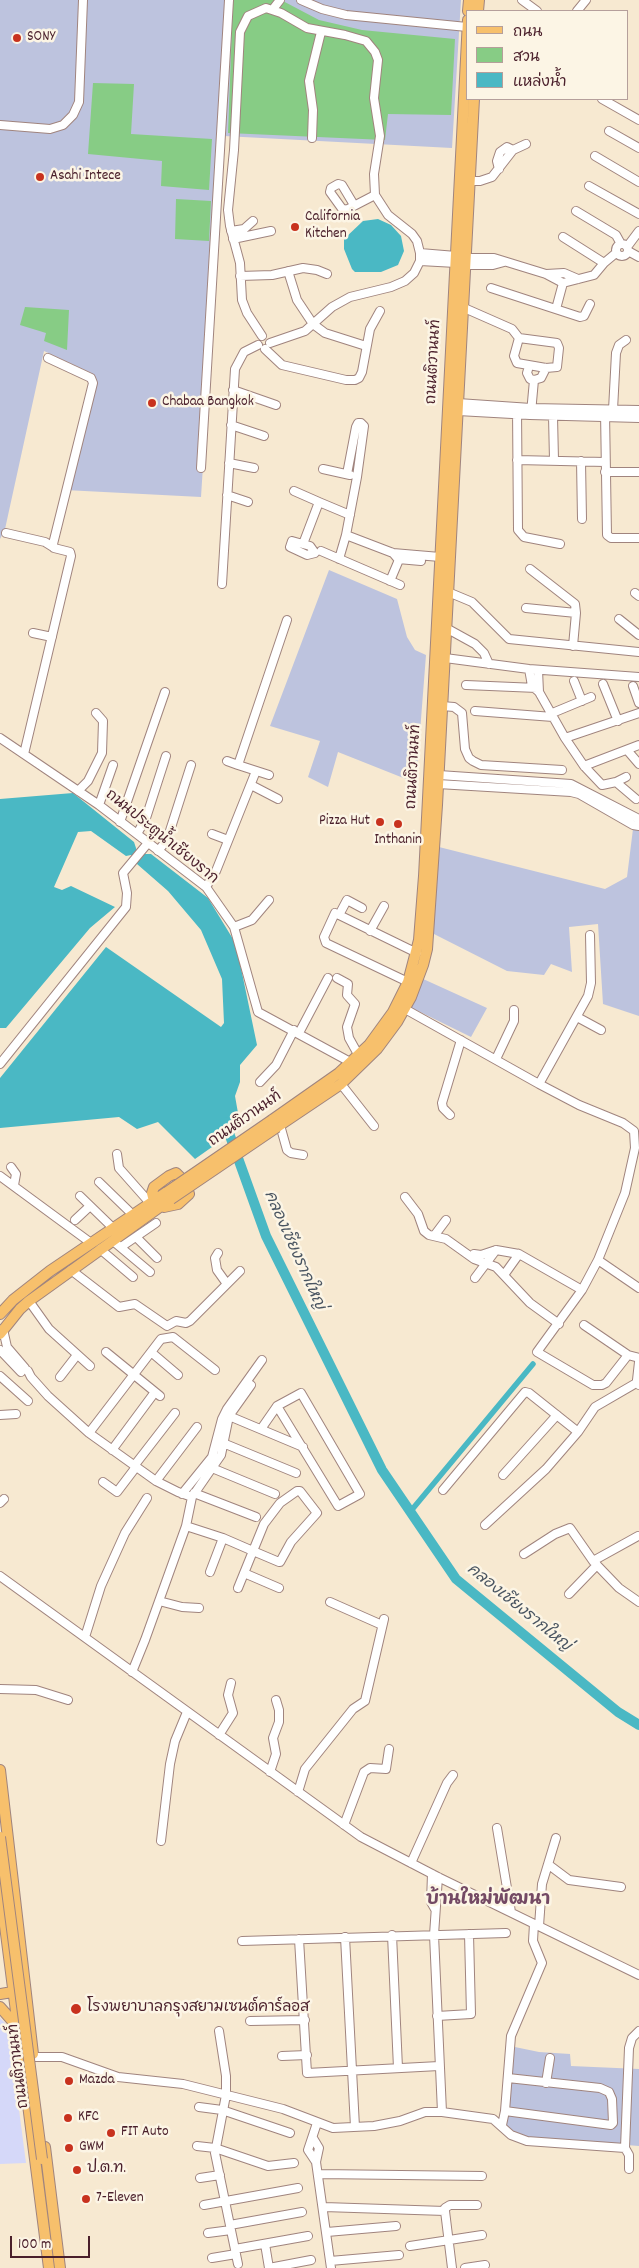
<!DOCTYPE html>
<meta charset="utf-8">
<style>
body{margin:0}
#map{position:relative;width:639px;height:2268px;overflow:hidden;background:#f7e9d1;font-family:Dekko,"Playpen Sans Thai",sans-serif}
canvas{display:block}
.legend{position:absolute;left:466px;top:10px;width:162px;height:90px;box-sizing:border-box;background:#fcf5e5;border:1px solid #b59f9b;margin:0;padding:6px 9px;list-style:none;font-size:15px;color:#4a1f2b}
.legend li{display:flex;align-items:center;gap:10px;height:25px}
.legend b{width:25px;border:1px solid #b59f9b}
.scale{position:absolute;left:10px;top:2236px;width:80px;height:22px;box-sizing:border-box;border:2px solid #4a1f2b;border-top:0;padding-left:6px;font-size:15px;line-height:18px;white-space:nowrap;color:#4a1f2b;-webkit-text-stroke:4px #fcf5e5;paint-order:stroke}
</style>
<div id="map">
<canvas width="639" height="2268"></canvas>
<ul class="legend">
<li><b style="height:6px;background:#f7c06c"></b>ถนน</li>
<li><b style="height:14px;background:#87cc85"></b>สวน</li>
<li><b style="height:14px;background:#4ab8c4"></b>แหล่งน้ำ</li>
</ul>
<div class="scale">100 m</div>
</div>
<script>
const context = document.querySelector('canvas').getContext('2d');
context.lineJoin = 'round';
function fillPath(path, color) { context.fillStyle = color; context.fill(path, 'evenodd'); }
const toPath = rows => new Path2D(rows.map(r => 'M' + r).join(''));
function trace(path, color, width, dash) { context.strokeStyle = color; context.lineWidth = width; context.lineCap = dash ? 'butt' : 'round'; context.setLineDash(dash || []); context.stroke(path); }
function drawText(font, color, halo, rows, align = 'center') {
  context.font = font + ' Dekko,"Playpen Sans Thai",sans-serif'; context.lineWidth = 5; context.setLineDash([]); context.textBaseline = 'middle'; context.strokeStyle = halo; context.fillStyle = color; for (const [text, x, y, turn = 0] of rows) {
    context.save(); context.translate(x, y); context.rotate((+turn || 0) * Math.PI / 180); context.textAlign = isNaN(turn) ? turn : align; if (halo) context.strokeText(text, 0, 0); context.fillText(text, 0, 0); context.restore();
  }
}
fillPath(toPath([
 [0,2018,5,2023,10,2041,26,2163,0,2164]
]), '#d5d8f9');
fillPath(toPath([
 [0,0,461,0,452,148,224,136,201,497,65,490,91,373,44,351,5,529,0,539],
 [329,570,397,599,407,637,415,650,426,655,416,783,338,752,328,787,308,777,320,741,270,726],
 [633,829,639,831,639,1016,603,1004,598,924,569,927,572,972,551,964,544,975,507,971,432,933,439,847,605,889,627,877],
 [421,978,487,1008,471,1037,408,1006],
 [510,2046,539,2052,570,2054,571,2066,639,2069,639,2146,526,2137,509,2129,500,2119]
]), '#bdc3de');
fillPath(toPath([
 [233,0,281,0,319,20,362,30,455,39,451,115,388,114,385,140,228,133],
 [93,83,134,84,131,134,212,139,209,190,161,186,162,161,88,154],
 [176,199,211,201,209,241,175,239],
 [25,307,69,310,67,350,44,341,46,333,20,325]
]), '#87cc85');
fillPath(toPath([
 [378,219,391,225,401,236,404,251,398,265,381,272,355,272,352,269,344,249,344,239,363,221],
 [73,793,134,842,137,851,143,854,151,854,208,898,236,944,257,1045,240,1065,240,1082,235,1096,238,1113,246,1123,195,1159,158,1122,137,1129,119,1117,0,1128,0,1078,106,947,221,1027,224,1023,222,979,201,930,168,891,137,864,136,859,131,855,126,856,91,831,78,832,54,887,62,890,71,886,115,907,90,928,6,1028,0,1028,0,799]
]), '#4ab8c4');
trace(toPath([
 [410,1512,533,1364]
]), '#4ab8c4', 5.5);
trace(toPath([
 [225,1122,266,1236,382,1470,456,1579,618,1712,639,1725]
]), '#4ab8c4', 10);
const minor = toPath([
 [301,0,322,9,346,15,467,27],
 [522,0,537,11],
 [273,9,280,0],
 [577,11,586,0],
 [602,99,639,120],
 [0,125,50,129,63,125,73,115,79,102,83,0],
 [609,131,639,148],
 [312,138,313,110,309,81,321,32],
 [595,156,639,182],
 [499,169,497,161,500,152,507,147,513,150],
 [470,181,480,181,492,177,513,150,526,144],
 [589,186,639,214],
 [354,205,342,185,338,184,331,188,330,192,343,210,348,209,375,195],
 [576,211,616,235,621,244],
 [231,231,244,229,253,221],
 [563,237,604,263],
 [233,239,271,231],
 '616 250a6 6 0 1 1 12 0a6 6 0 1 1-12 0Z',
 [627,247,639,231],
 [628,251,639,257],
 [420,253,456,256],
 [465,258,494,258,546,274,563,283,594,275,604,263,616,253],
 [420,261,456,263],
 [464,265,493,265,504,262],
 [288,271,297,300,313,324,325,333,366,346],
 [546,274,564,273,578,279],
 [240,276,272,275,303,268,317,270,327,274],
 [491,288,580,317,584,316,590,304],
 [462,307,512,329,519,338],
 [556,309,563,283],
 [262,336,247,313,242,300,240,263,230,226,228,210,234,150,240,32,248,16,266,8,281,13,307,28,345,35,366,41,375,52,378,60,374,98,380,136,374,174,375,195,388,215,412,234,417,241,420,253,420,261,414,273,405,281,391,287,350,297,332,307,305,331,270,343],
 [519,338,557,343,559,348,557,367,546,368,517,363,514,356,519,338],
 [265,349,282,365,346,380,355,380,359,378,362,372,370,329,380,311],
 [529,366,527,373,530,379,534,380],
 [233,390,276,405],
 [458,403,531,408,639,410],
 [517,409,518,530,524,537,560,544],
 [613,410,616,353,619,345,626,340],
 [458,411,530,415,639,418],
 [605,412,607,535,611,538,639,538],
 [531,413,534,380,541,378,546,368],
 [553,416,554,460],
 [231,425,264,436],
 [517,460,605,462],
 [581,461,582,519],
 [229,463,254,468],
 [201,468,229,0],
 [323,469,350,475],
 [605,472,639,472],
 [294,491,319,502],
 [227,495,248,502],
 [6,533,45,542,53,547],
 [346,535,393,553,440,557],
 [292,541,310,546,315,553,307,555,292,548,290,547,292,541],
 [303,544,319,502,350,515],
 [321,551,400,585],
 [393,553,398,559,421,561],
 [339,559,346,535,357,477,364,426,361,423,358,423,356,427,347,474],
 [530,569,575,604,576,613,573,646],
 [390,581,401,555],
 [222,584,235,369,244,352,258,345],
 [448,592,472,602,509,639,639,652],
 [635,593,639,596],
 [526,608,576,613],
 [619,619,639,635],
 [446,628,475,644,484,653,489,664],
 [33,633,52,637],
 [445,658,529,669,639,677],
 [529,669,532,686,539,692,565,738,639,713],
 [538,670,539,692],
 [574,681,582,701],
 [603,684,618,721],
 [466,685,537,688],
 [633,686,639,703],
 [442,706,454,707,462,713,465,749,469,758,473,761,481,765,562,770],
 [475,711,553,717],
 [550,714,591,697],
 [0,738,99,805,206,887,234,927,258,1012,352,1063],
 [565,738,584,766,602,785,616,782,626,777],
 [627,750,639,764],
 [24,754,71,556,70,552,54,548,53,544,93,383,91,378,48,358],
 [227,761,238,765],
 [584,766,639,745],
 [269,775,238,765,287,620],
 [439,775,571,784,639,819],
 [616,782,636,799],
 [438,784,571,792,579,794,633,825,639,826],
 [251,785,278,799],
 [78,791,88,781,102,753,103,721,96,713],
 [99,805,113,765],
 [120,822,165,692],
 [137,834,146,818,166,756],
 [212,834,228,840],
 [158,851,167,840,191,765],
 [206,887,216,871,256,771],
 [339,915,347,900,362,908],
 [234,927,252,920,269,900],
 [370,931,384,906],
 [337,978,348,984,347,995,355,1004,347,1027,349,1038,359,1056],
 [408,982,326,943,324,937,335,913,417,953],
 [405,1009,539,1084,579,1105,623,1123,634,1131,635,1148,625,1193,598,1260,639,1288],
 [577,1017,601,1030],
 [299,1033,328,978],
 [496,1059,514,1021,514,1010],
 [0,1064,126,907,127,893,123,873,148,843],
 [260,1082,276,1065,294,1030],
 [341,1084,374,1126],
 [539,1084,588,996,591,983,590,935],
 [450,1115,443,1108,442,1103,461,1040],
 [280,1125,287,1150,291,1153,303,1155],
 [117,1154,119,1168,150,1203],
 [11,1167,16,1174,14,1185],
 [0,1176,91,1243],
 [99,1182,133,1215],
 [80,1196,113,1228],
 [405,1197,418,1214,424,1231,429,1235,446,1239,474,1259,496,1267,530,1303,559,1324],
 [75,1220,90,1206],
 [434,1236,446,1220],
 [136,1237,157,1258],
 [113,1241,150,1272],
 [121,1247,156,1223],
 [100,1249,133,1277],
 [218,1253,215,1258,217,1270,227,1284],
 [474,1254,481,1255,496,1250,519,1254],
 [598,1260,582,1290,537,1352,593,1385,602,1385,606,1383,628,1355,639,1358],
 [71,1270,119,1307,135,1304,167,1326,176,1321,186,1323,190,1321,240,1271],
 [504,1275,519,1254,582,1290],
 [475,1278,496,1250],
 [29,1301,49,1329,90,1366],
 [584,1325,628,1355],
 [3,1329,7,1347,25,1368],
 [0,1350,21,1372],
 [106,1352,160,1396],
 [151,1352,178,1375],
 [639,1362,637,1380,639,1385],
 [28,1371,31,1377,48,1396,89,1433,156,1481,178,1492,192,1497],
 [0,1376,28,1401],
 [60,1377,77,1355],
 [0,1415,16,1414],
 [229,1416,303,1447],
 [261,1429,277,1406,301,1393,360,1494,338,1506,277,1406],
 [89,1433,161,1339,173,1337,215,1370],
 [223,1443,296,1473],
 [112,1450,155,1392],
 [134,1466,175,1413],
 [212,1468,275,1494],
 [503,1475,557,1415],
 [156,1481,197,1427],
 [103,1482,117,1492,136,1467],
 [443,1490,525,1392,529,1393,578,1432,595,1407,638,1382],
 [194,1493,256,1517],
 [182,1494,212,1457,222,1419,227,1409,262,1360],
 [0,1503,4,1499],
 [485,1525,546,1469,578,1432],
 [186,1526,223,1538,253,1551,279,1562,280,1562,291,1542,317,1513,300,1491,297,1491,280,1503,264,1524,253,1551,238,1588],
 [524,1554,555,1534,570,1528,593,1561,619,1588,639,1602],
 [593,1561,638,1536],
 [210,1572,223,1538],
 [244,1573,279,1588],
 [0,1576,361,1837,438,1877,639,1975],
 [569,1594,597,1565],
 [159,1601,182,1607,199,1608],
 [330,1602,382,1625],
 [85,1637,101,1586,125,1533,147,1498],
 [132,1672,145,1640,186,1526,192,1497,221,1455,229,1416,251,1385],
 [0,1689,36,1690,68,1700],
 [219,1735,233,1713,228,1695,231,1683],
 [270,1772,276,1754,273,1738,279,1722,279,1710,276,1700],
 [298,1792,305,1769,353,1709,365,1701,384,1619],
 [344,1825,364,1772,370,1768,386,1769,389,1749],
 [497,1828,511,1912],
 [161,1841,170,1764,175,1741,187,1712],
 [411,1863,447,1783,453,1775],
 [549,1865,569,1880,621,1887],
 [432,1874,431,1902,435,1909],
 [438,1877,434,1935,442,2112],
 [539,1926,542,1884,556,1838],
 [392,1935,398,2068],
 [345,1937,355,2127],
 [299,1939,307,2073,439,2066],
 [242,1941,506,1933],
 [437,2016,471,2014,469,1934],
 [250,2021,305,2020],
 [219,2031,226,2076,226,2095,215,2153,238,2264],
 [282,2056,307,2055],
 [33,2057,62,2057,118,2077,183,2084,283,2109,333,2128,374,2126,400,2121,425,2112,442,2112,493,2119,511,2135,527,2141,625,2148],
 [546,2083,550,2058],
 [199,2107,222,2110,290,2133],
 [505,2111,611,2125,613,2123,612,2099,609,2092,600,2088,508,2078],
 [502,2125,505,2111,511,2036,542,1963,533,1941,534,1924],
 [313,2138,319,2148,316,2162,331,2268],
 [197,2146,215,2148,268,2166,294,2163],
 [316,2162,308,2150,317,2123],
 [629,2169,629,2155,625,2148,629,2048,632,2038,639,2031],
 [318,2174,482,2176],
 [200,2178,220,2175],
 [204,2205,298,2188],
 [324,2207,445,2211,452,2268],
 [445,2211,445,2208,450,2205,477,2205],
 [230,2225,302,2212],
 [327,2232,396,2226],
 [208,2233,231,2230],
 [265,2244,269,2268],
 [410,2246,482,2235],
 [235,2249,308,2236],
 [212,2258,236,2254],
 [330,2261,399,2255],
 [269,2268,311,2260],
 [465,2268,485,2265]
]);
const major = toPath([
 [468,11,469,0],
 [478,11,479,0],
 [272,1120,339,1073,369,1045,393,1012,408,982,419,940,424,876,468,20],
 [277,1127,341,1084,377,1049,397,1022,411,997,423,965,427,949,437,805,474,99],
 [154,1201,152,1193,154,1187,169,1176,176,1173,185,1182,189,1194,178,1204,164,1207],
 [0,1314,13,1300,50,1271,167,1192],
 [0,1334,20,1309,29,1301,171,1199],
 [0,1770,33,2054],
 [0,1887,49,2268],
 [0,1994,18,1991],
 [0,2007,15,2024],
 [45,2147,60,2268]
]);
trace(minor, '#a0847e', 10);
trace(major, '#a0847e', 12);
trace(minor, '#fff', 8);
trace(major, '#f7c06c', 10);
const majorBridge = toPath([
 [167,1192,272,1120],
 [171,1199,277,1127],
 [0,1837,42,2159]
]);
trace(majorBridge, '#a0847e', 12, []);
trace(majorBridge, '#f7c06c', 10);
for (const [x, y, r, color] of [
 [17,38,5,"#c8321e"],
 [40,177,5,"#c8321e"],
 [295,227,5,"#c8321e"],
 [152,403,5,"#c8321e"],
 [380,822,5,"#c8321e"],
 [398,824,5,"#c8321e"],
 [76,2009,6,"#c8321e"],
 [69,2081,5,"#c8321e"],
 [68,2118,5,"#c8321e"],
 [111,2133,5,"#c8321e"],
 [69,2148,5,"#c8321e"],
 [77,2170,5,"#c8321e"],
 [86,2199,5,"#c8321e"]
]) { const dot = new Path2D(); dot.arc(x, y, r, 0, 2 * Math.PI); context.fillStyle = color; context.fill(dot); trace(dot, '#fcf5e5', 2); }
drawText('15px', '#4a1f2b', '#fcf5e5', [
 ["SONY",27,38],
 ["Asahi Intece",50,177],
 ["California",305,218],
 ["Kitchen",305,235],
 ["Chabaa Bangkok",162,403],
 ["Pizza Hut",370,822,"right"],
 ["Inthanin",398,841,"center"],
 ["โรงพยาบาลกรุงสยามเซนต์คาร์ลอส",87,2009],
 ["Mazda",79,2081],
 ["KFC",78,2118],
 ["FIT Auto",121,2133],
 ["GWM",79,2148],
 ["ป.ต.ท.",87,2170],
 ["7-Eleven",96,2199]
], 'left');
drawText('15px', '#4a1f2b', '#fcf5e5', [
 ["ถนนติวานนท์",435,362,-87],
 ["ถนนติวานนท์",415,767,-87],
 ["ถนนประตูน้ำเชียงราก",161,838,39],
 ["ถนนติวานนท์",246,1120,-35],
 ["ถนนติวานนท์",20,2066,-97]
]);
drawText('italic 16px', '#4a5561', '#fcf5e5', [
 ["คลองเชียงรากใหญ่",293,1251,66],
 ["คลองเชียงรากใหญ่",518,1609,39]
]);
drawText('bold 18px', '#734964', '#fcf5e5', [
 ["บ้านใหม่พัฒนา",488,1902]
]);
</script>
